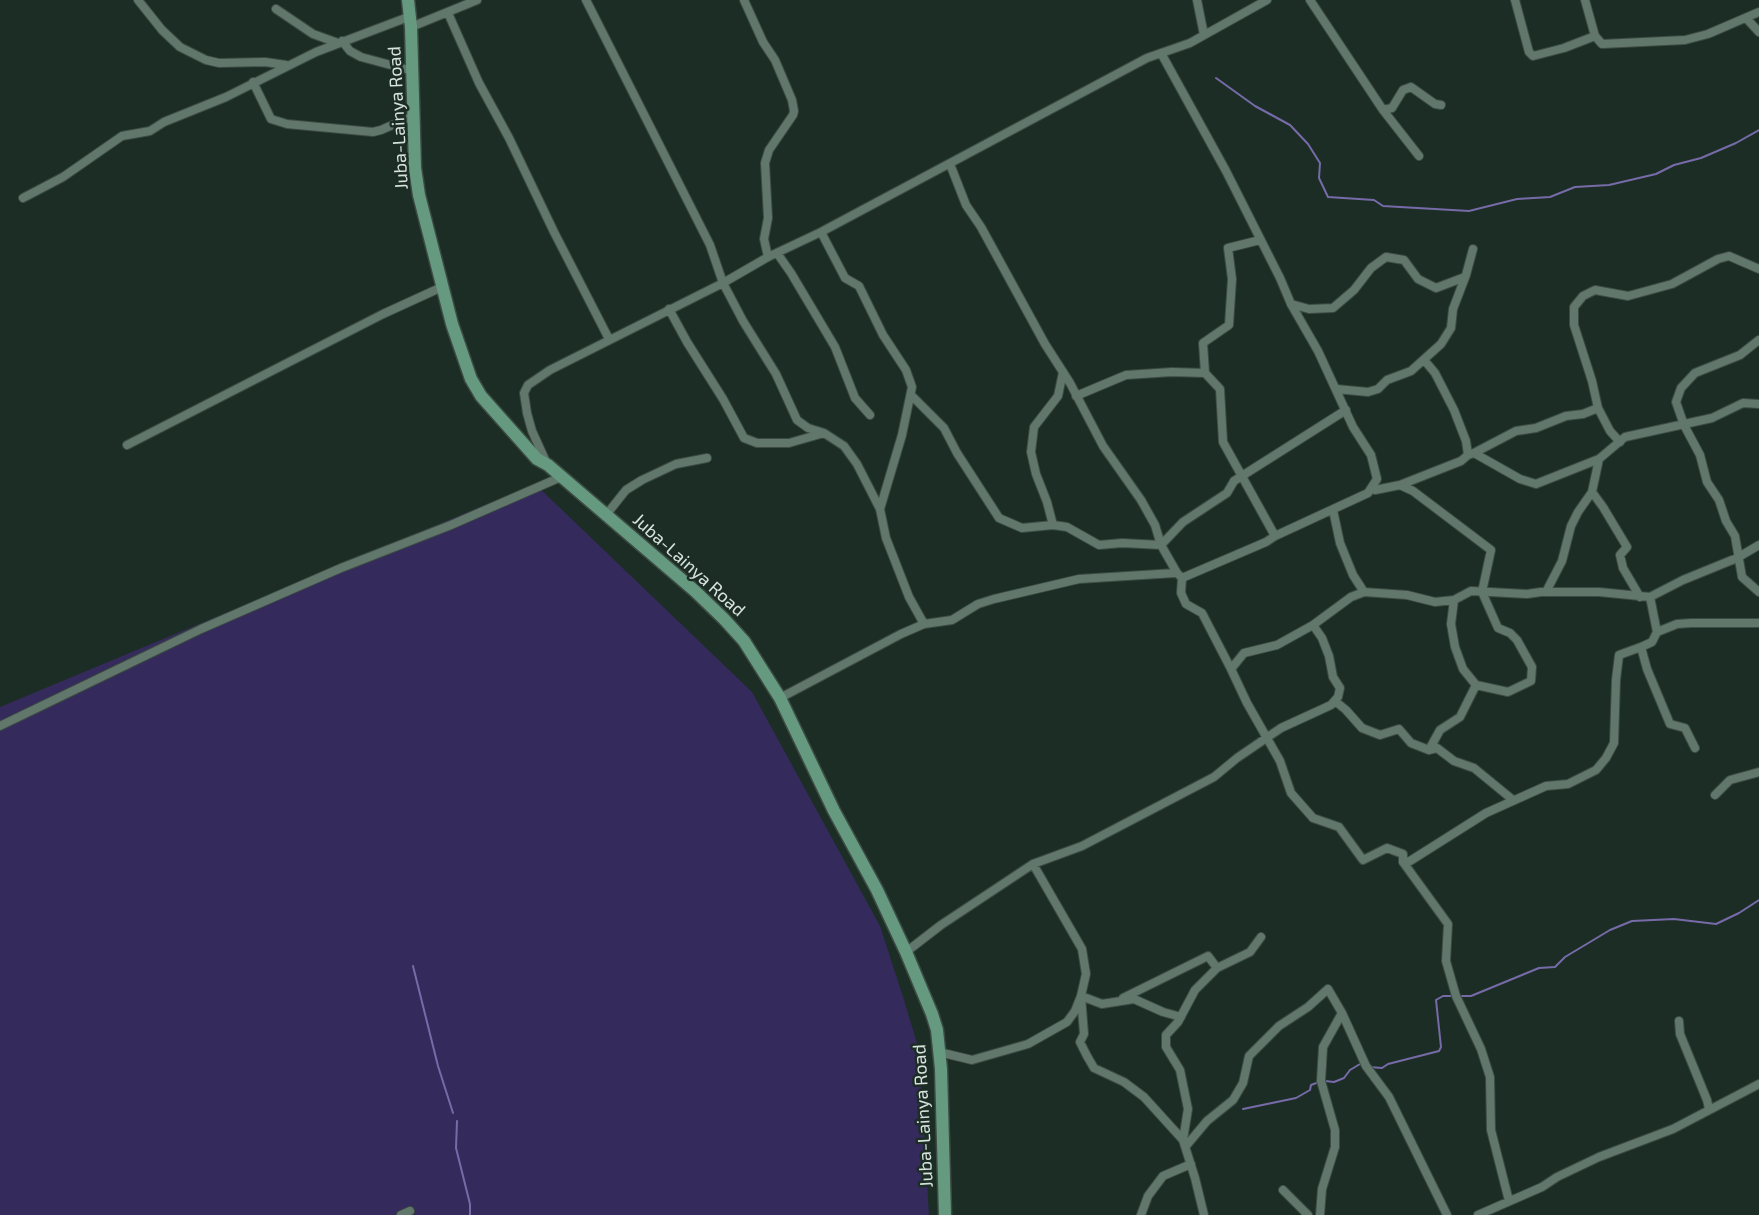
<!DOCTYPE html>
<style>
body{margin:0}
canvas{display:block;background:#1b2d24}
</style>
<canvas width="1759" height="1215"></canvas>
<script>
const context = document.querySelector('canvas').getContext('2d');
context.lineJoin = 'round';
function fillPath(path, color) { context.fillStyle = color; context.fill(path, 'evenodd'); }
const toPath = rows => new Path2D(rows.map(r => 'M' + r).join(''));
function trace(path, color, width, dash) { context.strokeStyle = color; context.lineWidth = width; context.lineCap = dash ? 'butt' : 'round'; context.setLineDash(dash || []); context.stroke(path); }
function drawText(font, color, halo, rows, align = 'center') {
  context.font = font + ' "Exo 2",sans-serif'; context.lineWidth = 5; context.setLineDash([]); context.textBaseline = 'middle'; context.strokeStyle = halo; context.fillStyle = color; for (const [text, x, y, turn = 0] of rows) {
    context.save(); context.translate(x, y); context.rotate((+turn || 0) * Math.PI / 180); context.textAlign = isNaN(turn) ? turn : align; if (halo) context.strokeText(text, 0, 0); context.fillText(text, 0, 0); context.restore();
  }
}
fillPath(toPath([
 [535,484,752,692,880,926,904,1000,919,1050,929,1215,0,1215,0,707]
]), '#352a5c');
trace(toPath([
 [1216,78,1255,106,1290,125,1308,144,1320,163,1319,178,1328,197,1374,200,1383,206,1469,211,1517,199,1550,197,1575,187,1609,185,1656,174,1674,165,1701,158,1736,143,1759,130],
 [413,966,438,1066,453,1113],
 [1369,1067,1382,1068,1388,1064,1439,1051,1441,1047,1436,1000,1443,996,1471,996,1539,968,1555,967,1565,957,1610,930,1632,921,1674,919,1716,924,1739,913,1759,900],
 [1325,1081,1334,1082,1344,1078,1350,1070,1360,1064,1363,1065],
 [1243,1109,1296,1098,1310,1090,1311,1085,1319,1082],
 [457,1121,456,1148,470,1204,470,1215]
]), '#766ba8', 2);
const minor = toPath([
 [138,0,162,30,180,47,206,60,219,63,265,62,286,65],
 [586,0,710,245,723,283,743,321,776,374,797,420,808,428,824,433],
 [744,0,763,42,775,60,792,100,794,111,793,115,769,150,765,163,768,218,764,239,768,257],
 [1197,0,1204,35],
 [1310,0,1383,110,1419,156],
 [1515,0,1529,52,1533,56,1564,48,1595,36,1602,44,1685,40,1708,34,1759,12],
 [1585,0,1595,36],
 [276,9,313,34,338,43],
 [448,13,479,83,509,138,554,232,609,339],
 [1746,18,1759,32],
 [411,27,477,0],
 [342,41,350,51,361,57,413,71],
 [253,82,271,119,287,124,373,132,381,130,413,116],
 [1383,110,1392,108,1403,90,1411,87,1435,104,1441,105],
 [950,164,966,205,981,227,1045,344,1070,383,1103,446,1141,500,1155,525,1161,545,1177,573,1182,578,1266,542,1275,536,1368,493,1377,479,1371,455,1353,427,1318,351,1291,304,1280,278,1226,171,1161,53],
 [23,198,63,177,122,136,150,131,164,122,226,97,316,52,411,16],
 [1260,240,1228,248,1232,279,1229,325,1203,343,1205,373,1220,389,1223,442,1275,536],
 [777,253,791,273,835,347,855,398,870,415],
 [1291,304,1309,309,1333,308,1354,290,1371,268,1386,257,1404,260,1418,279,1436,288,1465,277],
 [669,309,687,342,723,399,744,438,757,443,789,443,824,433,844,446,857,464,880,509],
 [1759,340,1740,355,1695,373,1681,388,1676,402,1684,425,1700,455,1707,482,1719,500,1726,521,1735,536,1742,577,1759,592],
 [1336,389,1368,392,1378,389,1387,380,1411,371,1441,344,1451,328,1453,309,1466,275,1473,249],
 [911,395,944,428,957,453,999,518,1022,528,1053,525,1067,527,1099,545,1122,543,1161,545,1183,522,1227,493,1234,481,1346,410],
 [1076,396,1126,375,1172,372,1205,373],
 [1620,442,1610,431,1598,408,1592,381,1574,325,1574,307,1583,296,1595,290,1628,296,1672,284,1718,259,1729,256,1759,269],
 [127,445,383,314,442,287],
 [1474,453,1516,431,1536,428,1566,416,1583,414,1598,408],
 [1468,455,1474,453,1520,479,1536,484,1599,459],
 [547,464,532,431,527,413,524,393,528,385,550,370,723,283,768,257,821,232,1147,58,1190,43,1267,0],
 [1400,485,1461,461,1468,455,1466,441,1454,410,1435,373,1425,361],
 [1372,489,1375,490,1400,485,1413,491,1491,550,1482,592,1498,628,1510,633,1517,640,1532,667,1531,681,1508,692,1476,685,1460,717,1440,730,1429,750],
 [1592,492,1603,507,1627,547,1620,555,1623,568,1640,597],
 [1333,510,1340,543,1353,575,1364,592],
 [606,515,626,490,642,480,676,464,707,458],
 [1053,525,1047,502,1036,474,1031,452,1034,427,1058,396,1063,372],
 [1182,578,1181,593,1186,604,1202,613,1231,669],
 [1546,592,1562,561,1571,526,1578,512,1592,492,1599,459,1625,437,1712,418,1743,403,1759,404],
 [1650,597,1683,580,1737,558,1759,545],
 [1454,600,1451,624,1455,647,1463,669,1476,685],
 [924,624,952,620,978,604,994,599,1079,579,1175,573],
 [1313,625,1277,645,1244,653,1231,669,1247,703,1280,761,1291,793,1313,818,1339,827,1363,860,1387,848,1403,854,1403,862,1410,861,1486,813,1546,786,1568,784,1596,770,1606,758,1614,743,1616,680,1619,655,1641,647],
 [1657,632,1652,642,1641,647,1647,669,1670,724,1685,728,1695,748],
 [780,698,901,634,924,624,909,597,886,538,880,509,902,435,912,387,906,370,883,335,859,286,845,278,821,232],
 [1335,701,1346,710,1362,728,1380,735,1399,729,1411,743,1429,750,1437,748,1454,761,1474,768,1513,800],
 [0,726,201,629,341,568,451,525,561,477],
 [1715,795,1730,780,1759,772],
 [1403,862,1448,924,1446,961,1456,996,1481,1049,1490,1077,1491,1130,1509,1201],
 [1033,864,1082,949,1086,974,1081,996,1084,1034,1080,1042,1087,1056,1094,1068,1124,1082,1144,1097,1183,1140,1195,1178,1204,1215],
 [906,952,941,925,1033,864,1082,846,1214,777,1237,758,1281,728,1331,705,1338,697,1340,688,1333,677,1329,656,1322,638,1313,625,1351,597,1364,592,1407,595,1435,602,1454,600,1471,591,1527,594,1541,592,1599,592,1650,597,1657,632,1677,624,1691,623,1759,623],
 [1123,998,1208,956,1217,968],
 [1679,1021,1680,1034,1707,1100,1709,1109],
 [939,1052,972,1060,1028,1044,1067,1022,1075,1011,1081,996,1102,1004,1134,999,1163,1012,1181,1017],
 [1183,1140,1188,1109,1180,1070,1166,1047,1166,1035,1178,1022,1195,990,1217,968,1250,952,1261,937],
 [1186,1146,1207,1121,1233,1100,1243,1083,1249,1056,1279,1026,1308,1007,1328,989,1342,1013,1366,1066,1389,1097,1447,1215],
 [1283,1190,1308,1215],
 [401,1215,410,1211],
 [1141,1215,1148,1196,1163,1176,1191,1164],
 [1320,1215,1322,1189,1335,1147,1335,1130,1321,1081,1323,1047,1342,1013],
 [1478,1215,1542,1187,1557,1177,1599,1157,1673,1129,1759,1084]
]);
const primary = toPath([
 [408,0,411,27,415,168,419,195,452,324,471,379,481,396,537,459,548,465,695,591,724,619,744,641,780,698,834,811,877,890,906,952,932,1014,937,1030,941,1069,945,1215]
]);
trace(minor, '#3c4b43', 10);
trace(primary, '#3c4b43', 15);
trace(minor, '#62776c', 8);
trace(primary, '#669a80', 12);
drawText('18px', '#d8e3dd', '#1b2d24', [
 ["Juba-Lainya Road",398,118,-93],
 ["Juba-Lainya Road",689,565,42],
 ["Juba-Lainya Road",923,1116,-93]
]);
</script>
